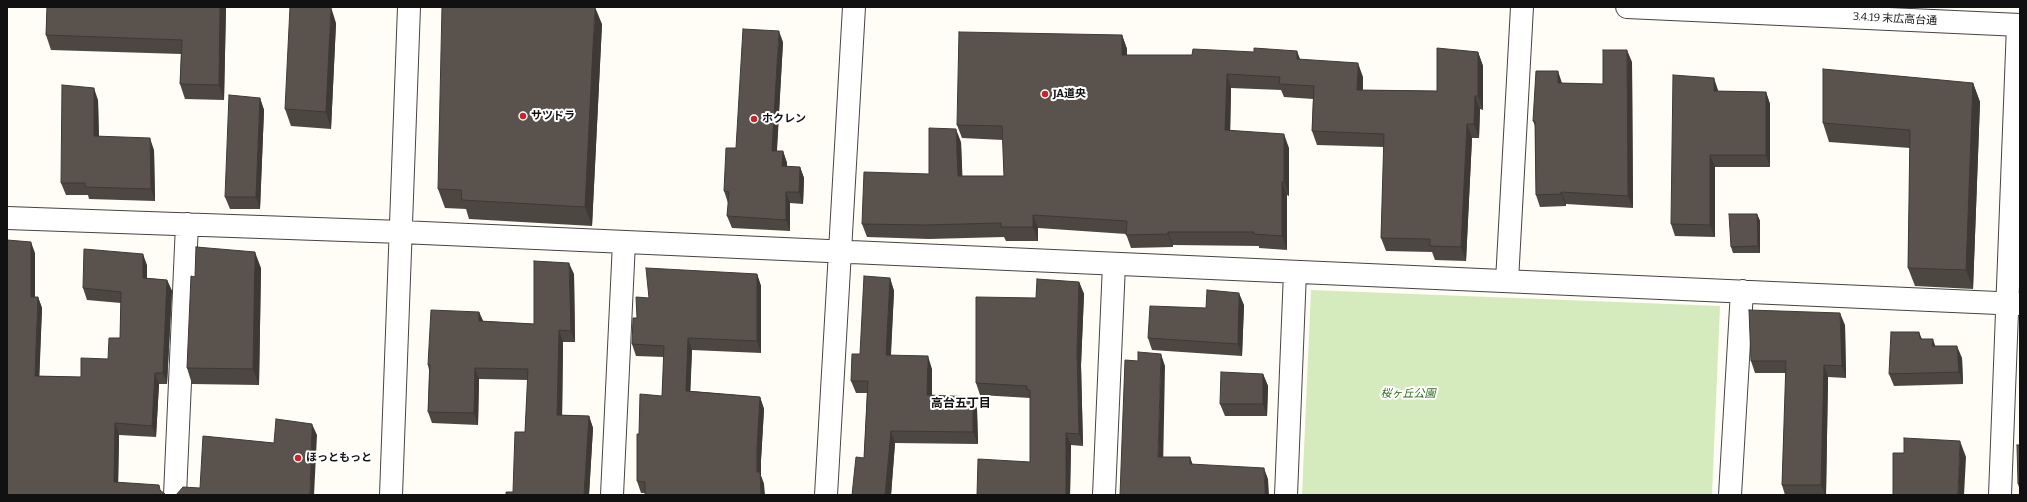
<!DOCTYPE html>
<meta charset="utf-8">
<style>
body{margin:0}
#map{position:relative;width:2027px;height:502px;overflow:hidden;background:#fffdf5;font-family:Bitter,serif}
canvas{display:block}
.frame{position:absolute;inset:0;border:8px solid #111;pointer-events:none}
</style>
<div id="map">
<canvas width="2027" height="502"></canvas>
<div class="frame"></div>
</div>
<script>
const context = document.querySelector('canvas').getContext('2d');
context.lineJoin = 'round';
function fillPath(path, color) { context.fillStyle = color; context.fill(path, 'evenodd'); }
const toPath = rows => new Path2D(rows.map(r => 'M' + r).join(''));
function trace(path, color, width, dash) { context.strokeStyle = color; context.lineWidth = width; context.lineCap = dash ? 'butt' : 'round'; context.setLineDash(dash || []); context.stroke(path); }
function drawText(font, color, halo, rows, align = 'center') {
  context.font = font + ' Bitter,"Noto Sans JP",serif'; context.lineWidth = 4; context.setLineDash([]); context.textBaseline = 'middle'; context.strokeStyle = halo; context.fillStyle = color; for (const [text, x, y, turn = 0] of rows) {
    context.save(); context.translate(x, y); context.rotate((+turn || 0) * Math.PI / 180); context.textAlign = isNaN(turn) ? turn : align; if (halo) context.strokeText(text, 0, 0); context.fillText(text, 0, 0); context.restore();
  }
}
fillPath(toPath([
 [1311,290,1720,306,1712,495,1302,495]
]), '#d5ebbd');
const minor = toPath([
 [1627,7,2020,25],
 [7,218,401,232,2020,304],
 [1507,281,1522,7],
 [175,495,187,224],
 [391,495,409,7],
 [612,495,624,242],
 [826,495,854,7],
 [1104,495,1114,264],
 [1286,495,1295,272],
 [1730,495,1742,291],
 [2000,495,2018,25]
]);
trace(minor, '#444', 24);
trace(minor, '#fff', 22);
fillPath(toPath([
 [47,7,226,7,224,100,185,99,180,84,181,54,51,50,46,35],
 [336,23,331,129,291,126,285,109],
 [602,24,592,226,469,219,466,209,445,208,438,189],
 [1122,35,1127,49,1127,55,1300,59,1363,77,1363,90,1437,91,1478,52,1483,66,1483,110,1480,109,1479,138,1472,138,1466,261,1435,260,1432,252,1386,251,1381,238,1384,147,1317,145,1312,131,1313,99,1284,97,1281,90,1231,88,1230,130,1289,148,1289,196,1287,195,1287,250,1259,248,1259,246,1173,245,1173,247,1131,248,1126,234,1038,228,1038,241,1006,241,1004,237,929,239,867,237,862,224,929,174,961,142,962,176,1004,176,1003,140,962,138,957,125],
 [783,42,777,151,783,151,787,163,787,167,800,167,804,178,803,204,790,203,790,231,732,228,727,216,729,203,728,203,724,191,736,148],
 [1632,62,1633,208,1566,204,1566,206,1540,207,1536,195,1535,126,1533,121,1562,83,1603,84],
 [1973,83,1980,102,1973,289,1915,286,1908,268,1910,148,1829,142,1823,123],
 [1718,91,1766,92,1770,104,1770,167,1715,167,1715,237,1675,236,1671,224],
 [260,98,264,110,260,209,230,209,225,197],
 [98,100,99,136,154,150,155,201,89,199,88,195,66,195,61,183],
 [1757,214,1760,221,1760,253,1733,253,1731,247],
 [35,253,35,297,38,297,42,308,39,376,81,377,108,359,120,338,121,303,87,300,83,288,147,265,147,278,167,280,172,291,167,384,159,384,156,437,119,435,118,482,7,495],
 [261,268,259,385,192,384,187,368,195,277],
 [574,274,575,342,563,342,562,415,589,416,593,428,589,495,506,495,513,492,525,432,528,380,479,379,478,425,432,423,428,412,429,370,428,365,479,312,483,321,534,324],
 [757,274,761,286,761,353,692,350,690,391,760,397,764,409,761,460,761,476,764,484,645,493,641,493,637,481,639,434,662,396,664,357,636,356,632,344,637,318,649,298],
 [890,278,894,291,891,355,932,369,932,395,977,409,978,444,895,443,891,495,852,495,864,458,867,393,856,393,851,381,860,354],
 [1079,282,1084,294,1081,365,1083,446,1071,445,1070,495,977,495,1030,462,1030,398,980,395,976,383,1036,298],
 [1244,305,1242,356,1152,350,1148,338,1206,308],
 [1845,325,1846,378,1828,377,1826,495,1785,495,1782,485,1786,373,1755,373,1751,361],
 [1922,339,1935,346,1962,358,1963,384,1894,386,1889,374],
 [1263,374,1268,386,1267,416,1225,416,1220,404],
 [2020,445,2020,491,2018,484]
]), '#4d4742');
fillPath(toPath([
 [220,7,226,7,224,100,219,85],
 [331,7,336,23,331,129,326,112],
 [595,7,602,24,592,226,585,207],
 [779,31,783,42,776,162,772,151],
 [1122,35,1127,49,1126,69,1122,55],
 [1627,50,1632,62,1633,208,1628,196],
 [1297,51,1302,64,1297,59],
 [1478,52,1483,66,1483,110,1478,96],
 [1358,63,1363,77,1362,104,1357,90],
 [1558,71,1562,83,1558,83],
 [1227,74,1231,88,1230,144,1225,130],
 [1714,78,1718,90,1718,103,1714,91],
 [1973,83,1980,102,1973,289,1966,270],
 [94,88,98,100,99,148,94,136],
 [1766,92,1770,104,1770,167,1766,155],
 [1475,96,1480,109,1479,138,1474,124],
 [260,98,264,110,260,209,256,197],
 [1467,124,1472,138,1466,261,1461,247],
 [956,129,961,142,963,189,958,176],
 [1284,134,1289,148,1289,196,1284,182],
 [150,138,154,150,155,201,151,189],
 [783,151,787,163,786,178,782,166],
 [1710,155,1715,167,1715,237,1710,225],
 [800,167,804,178,803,204,799,192],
 [1282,182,1287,195,1287,250,1282,236],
 [786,192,790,203,790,231,786,220],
 [1561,192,1566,204,1566,206,1561,194],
 [1757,214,1760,221,1760,253,1758,246],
 [1033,215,1038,228,1038,241,1033,227],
 [1168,232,1173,245,1173,247,1168,234],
 [31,242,35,253,35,308,31,297],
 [255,252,261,268,259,385,253,369],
 [143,254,147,265,147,289,143,278],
 [569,263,574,274,575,342,571,331],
 [757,274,761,286,761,353,757,341],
 [890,278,894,291,890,367,886,355],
 [167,280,172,291,167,384,163,373],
 [1079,282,1084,294,1081,365,1083,446,1079,434,1077,353],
 [1239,293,1244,305,1242,356,1238,344],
 [38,297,42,308,39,387,35,376],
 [479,312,484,323,479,321],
 [1840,313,1845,325,1846,378,1842,366],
 [559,330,563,342,562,426,557,415],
 [1919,332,1924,344,1920,339],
 [688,338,692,350,690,402,686,391],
 [1933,339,1937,351,1932,346],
 [1957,346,1962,358,1963,384,1959,372],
 [1161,354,1165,366,1163,469,1158,457],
 [928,356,932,369,932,407,927,395],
 [1824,365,1828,377,1826,495,1825,495,1821,485],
 [475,368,479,379,478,425,474,413],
 [155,373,159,384,156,437,152,426],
 [1263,374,1268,386,1267,416,1263,404],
 [760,397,764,409,761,460,761,476,764,484,765,495,761,495,757,472,757,448],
 [973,397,977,409,978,444,973,432],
 [589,416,593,428,589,495,584,495],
 [115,423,119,435,118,493,114,482],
 [312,424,317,435,314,495,310,495],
 [891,431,895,443,891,495,885,495],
 [1066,433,1071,445,1070,495,1066,495],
 [1960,441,1966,457,1964,495,1958,495],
 [1190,457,1194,468,1190,464],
 [1264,468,1268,479,1269,495,1265,495]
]), '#3f3936');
const building = toPath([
 [47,7,220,7,219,85,180,84,182,40,46,35,47,7],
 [290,7,331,7,326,112,285,109,290,7],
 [442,7,595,7,585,207,462,200,461,190,438,189,442,7],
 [743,29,779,31,772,151,783,151,782,166,800,167,799,192,786,192,786,220,727,216,729,192,724,191,726,148,736,148,743,29],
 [959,32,1122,35,1122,55,1192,55,1193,49,1254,52,1254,48,1297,51,1297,59,1358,63,1357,90,1437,91,1437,48,1478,52,1478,96,1475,96,1474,124,1467,124,1461,247,1430,246,1430,239,1381,238,1384,134,1312,131,1314,86,1279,84,1280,77,1227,74,1225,130,1284,134,1284,182,1282,182,1282,236,1254,234,1254,232,1168,232,1168,234,1126,235,1127,221,1033,215,1033,227,1001,227,1001,223,924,225,862,224,864,172,929,174,929,128,956,129,958,176,1004,176,1002,126,957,125,959,32],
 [1603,50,1627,50,1628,196,1561,192,1561,194,1536,195,1535,121,1533,121,1536,71,1558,71,1558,83,1603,84,1603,50],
 [1823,69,1973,83,1966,270,1908,268,1910,130,1823,123,1823,69],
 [1673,75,1714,78,1714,91,1766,92,1766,155,1710,155,1710,225,1671,224,1673,75],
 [62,85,94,88,94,136,150,138,151,189,85,187,85,183,61,183,62,85],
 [229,95,260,98,256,197,225,197,229,95],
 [1729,214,1757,214,1758,246,1731,247,1729,214],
 [7,240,31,242,31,297,38,297,35,376,81,377,81,358,108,359,109,338,120,338,121,292,83,288,84,249,143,254,143,278,167,280,163,373,155,373,152,426,115,423,114,482,159,485,160,490,165,494,166,495,7,495,7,240],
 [196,247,255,252,253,369,187,368,191,276,195,277,196,247],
 [534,261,569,263,571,331,559,330,557,415,589,416,584,495,506,495,506,492,513,492,515,432,525,432,528,369,475,368,474,413,428,412,430,365,428,365,431,310,479,312,479,321,534,324,534,261],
 [646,268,757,274,757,341,688,338,686,391,760,397,757,448,757,472,760,472,761,495,645,495,645,482,637,481,637,434,639,434,640,394,662,396,664,346,632,344,633,318,637,318,636,297,649,298,646,268],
 [864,276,890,278,886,355,928,356,927,395,973,397,973,432,891,431,885,495,852,495,856,457,864,458,868,381,851,381,852,354,860,354,864,276],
 [1037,279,1079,282,1077,353,1079,434,1066,433,1066,495,977,495,978,459,1030,462,1030,390,1027,390,1027,386,976,383,976,297,1036,298,1037,279],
 [1207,290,1239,293,1238,344,1148,338,1150,306,1206,308,1207,290],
 [1749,310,1840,313,1842,366,1824,365,1821,485,1782,485,1786,361,1751,361,1749,310],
 [1891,332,1919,332,1920,339,1933,339,1932,346,1957,346,1959,372,1889,374,1891,332],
 [1138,352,1161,354,1158,457,1190,457,1190,464,1264,468,1265,495,1120,495,1125,360,1138,361,1138,352],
 [1221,372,1263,374,1263,404,1220,404,1221,372],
 [276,419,312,424,310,495,176,495,183,487,200,488,203,436,274,443,276,419],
 [1904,438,1960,441,1958,495,1893,495,1893,453,1904,453,1904,438],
 [2017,445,2020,445,2020,484,2018,484,2017,445]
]);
fillPath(building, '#5a524d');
trace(building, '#3f3936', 1);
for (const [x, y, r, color] of [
 [1045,94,4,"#c4262e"],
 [523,116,4,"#c4262e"],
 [754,119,4,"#c4262e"],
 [298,458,4,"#c4262e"]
]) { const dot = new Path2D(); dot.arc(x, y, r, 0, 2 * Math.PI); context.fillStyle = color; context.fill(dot); trace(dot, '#fff', 1.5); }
drawText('11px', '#111', '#fff', [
 ["3.4.19 末広高台通",1895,19,3]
]);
drawText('bold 11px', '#111', '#fff', [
 ["JA道央",1053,94],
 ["サツドラ",531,116],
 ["ホクレン",762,119],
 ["ほっともっと",306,458]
], 'left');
drawText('italic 11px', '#2f6b1f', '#fff', [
 ["桜ヶ丘公園",1408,394]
]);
drawText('bold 12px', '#111', '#fff', [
 ["高台五丁目",961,404]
]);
</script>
